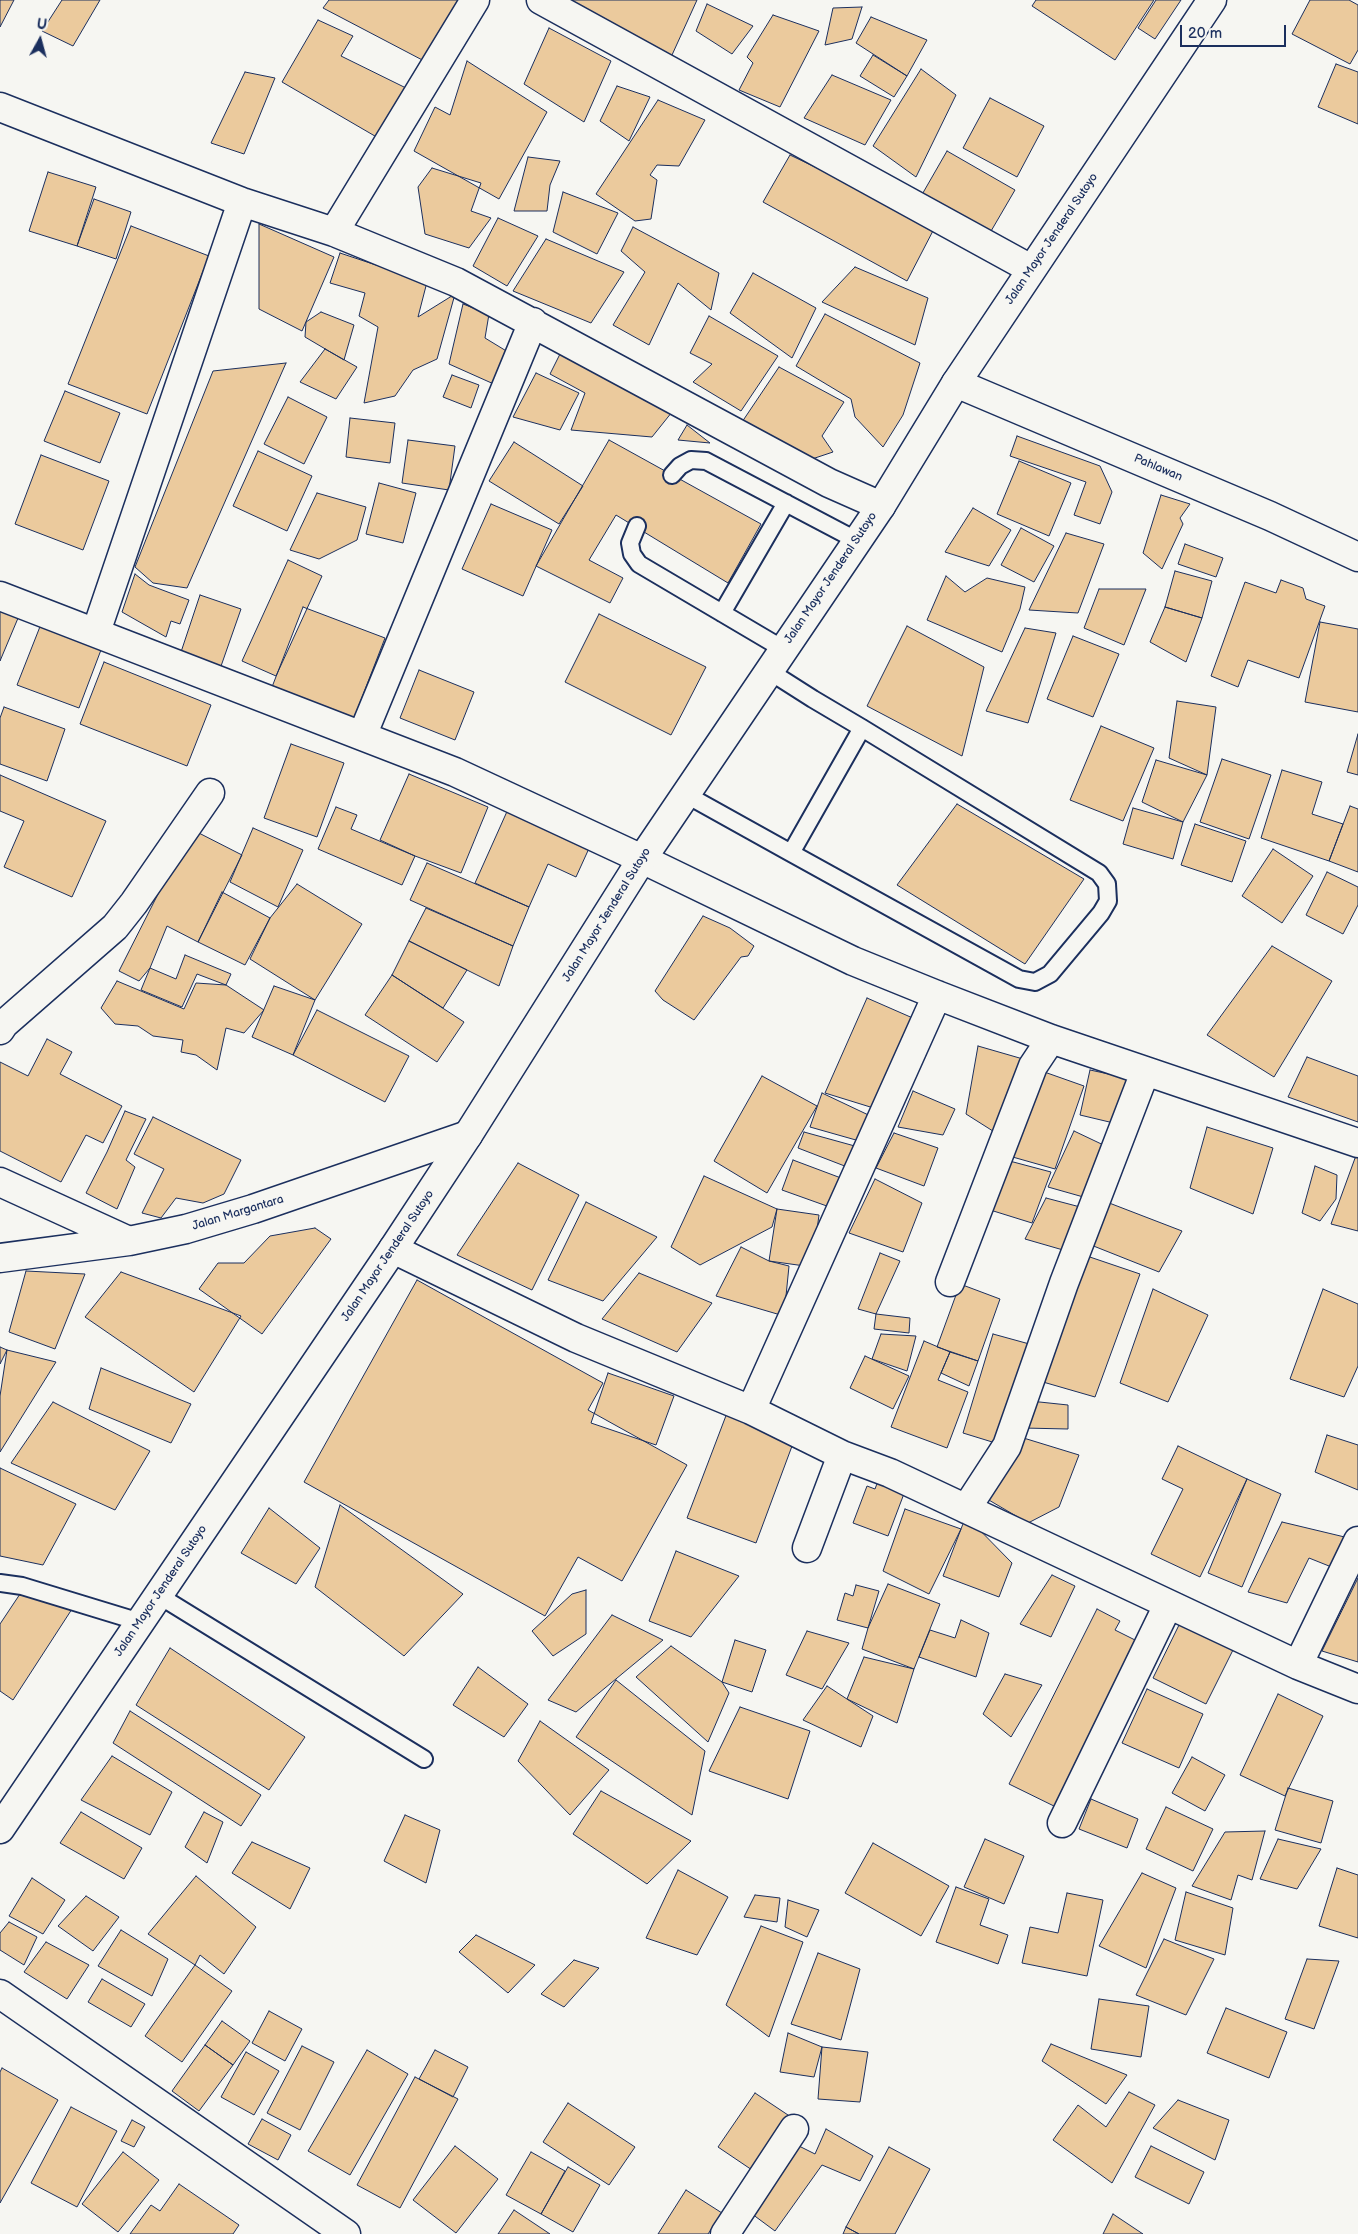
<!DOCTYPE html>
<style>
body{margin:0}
#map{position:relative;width:1358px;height:2234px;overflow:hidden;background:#f6f6f2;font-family:"Balsamiq Sans",sans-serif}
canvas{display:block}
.north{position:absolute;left:15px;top:15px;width:50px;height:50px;-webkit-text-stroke:4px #f6f6f2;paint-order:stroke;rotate:7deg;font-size:14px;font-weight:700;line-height:20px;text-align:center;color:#1b2f5e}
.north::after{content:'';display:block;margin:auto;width:18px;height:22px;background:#1b2f5e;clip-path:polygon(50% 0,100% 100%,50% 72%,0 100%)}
.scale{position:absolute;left:1180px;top:25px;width:106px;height:22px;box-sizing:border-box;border:2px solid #1b2f5e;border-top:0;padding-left:6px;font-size:15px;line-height:18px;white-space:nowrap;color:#1b2f5e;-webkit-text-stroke:4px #f6f6f2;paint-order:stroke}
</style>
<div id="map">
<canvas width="1358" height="2234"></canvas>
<div class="north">U</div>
<div class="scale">20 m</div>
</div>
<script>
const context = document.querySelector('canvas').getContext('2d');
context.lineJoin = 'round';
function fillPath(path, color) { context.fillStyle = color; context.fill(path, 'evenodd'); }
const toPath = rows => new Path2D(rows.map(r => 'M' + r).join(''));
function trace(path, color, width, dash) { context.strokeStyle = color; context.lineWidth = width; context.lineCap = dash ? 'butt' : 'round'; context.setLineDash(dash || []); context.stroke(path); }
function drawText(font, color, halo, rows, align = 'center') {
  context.font = font + ' "Balsamiq Sans",sans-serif'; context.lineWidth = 4.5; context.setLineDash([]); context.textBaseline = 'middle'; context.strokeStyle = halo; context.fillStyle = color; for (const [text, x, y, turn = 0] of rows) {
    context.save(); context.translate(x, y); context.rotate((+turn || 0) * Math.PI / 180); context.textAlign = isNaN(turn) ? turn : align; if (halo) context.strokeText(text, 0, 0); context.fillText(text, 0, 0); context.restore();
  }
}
const building = toPath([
 [0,0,14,0,0,27,0,0],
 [62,0,100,0,73,46,42,31,62,0],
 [329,0,458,0,428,63,323,8,329,0],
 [550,0,697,0,667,66,550,0],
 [1036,0,1154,0,1115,60,1032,6,1036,0],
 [1156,0,1181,0,1155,39,1138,28,1156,0],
 [1310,0,1349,0,1358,5,1358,50,1350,64,1292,34,1310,0],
 [707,4,753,26,732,54,696,31,707,4],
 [862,7,852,39,825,45,833,8,862,7],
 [773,15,819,31,780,107,739,90,753,63,747,57,773,15],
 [871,17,927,40,907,76,856,43,871,17],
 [318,20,353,36,341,56,406,88,380,139,282,82,318,20],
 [549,28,611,61,584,122,524,84,549,28],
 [873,55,907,76,894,97,860,76,873,55],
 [467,61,547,112,499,199,414,151,435,107,450,115,467,61],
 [1336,64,1358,72,1358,124,1318,107,1336,64],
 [921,69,956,95,916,177,873,146,921,69],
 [245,72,275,78,244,154,211,143,245,72],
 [832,75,891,100,865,145,804,118,832,75],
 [617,86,650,97,629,141,600,121,617,86],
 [990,98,1044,126,1017,177,963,148,990,98],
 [658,100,705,120,679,166,657,165,650,175,657,180,651,219,635,221,596,194,658,100],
 [947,151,1015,190,987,238,920,198,947,151],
 [790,155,936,225,907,281,763,202,790,155],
 [528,157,560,161,550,185,547,211,514,211,528,157],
 [432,168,481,183,471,211,491,218,469,248,425,234,418,187,432,168],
 [48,172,96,187,77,246,29,231,48,172],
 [563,192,618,213,597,254,553,232,563,192],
 [94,199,131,212,116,259,77,246,94,199],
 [498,218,538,236,507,286,473,266,498,218],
 [259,224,334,257,302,331,259,309,259,224],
 [131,226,209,256,147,414,68,384,131,226],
 [633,227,719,273,711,310,678,283,649,345,613,325,645,272,621,251,633,227],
 [546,239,624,272,591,323,513,291,546,239],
 [340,253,427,282,418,317,455,294,437,359,413,370,395,396,364,403,378,327,359,316,365,293,330,283,340,253],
 [855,267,928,298,915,345,822,302,855,267],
 [753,273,816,308,792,358,730,313,753,273],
 [463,304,489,314,485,338,508,352,496,385,449,364,463,304],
 [321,312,354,325,344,360,305,337,306,322,321,312],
 [825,314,920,363,903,415,883,447,855,417,851,399,796,366,825,314],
 [709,316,778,356,741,411,693,382,712,364,690,353,709,316],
 [325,349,357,367,336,399,300,382,325,349],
 [562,350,672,412,652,437,571,430,585,393,550,374,562,350],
 [286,363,187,588,153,583,135,567,213,371,286,363],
 [779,367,844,402,822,436,833,452,812,459,742,422,779,367],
 [536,373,579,393,560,430,513,417,536,373],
 [452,375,479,385,471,408,443,397,452,375],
 [65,391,120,413,100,463,44,441,65,391],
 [288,397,327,417,304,464,264,444,288,397],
 [350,418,395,423,390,463,346,457,350,418],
 [687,425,710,443,678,440,687,425],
 [1017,436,1100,466,1112,492,1100,524,1074,515,1086,482,1010,456,1017,436],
 [408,440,455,446,449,490,402,483,408,440],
 [609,440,761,524,728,583,616,515,589,560,623,578,610,603,536,566,609,440],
 [514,442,583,486,559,524,489,481,514,442],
 [258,451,312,476,287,531,233,506,258,451],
 [41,455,109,481,83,550,15,524,41,455],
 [1019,461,1071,483,1049,536,997,514,1019,461],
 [379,483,416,493,403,543,366,534,379,483],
 [317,493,366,507,357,540,319,559,290,550,317,493],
 [1161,495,1190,504,1180,518,1183,524,1162,569,1143,553,1161,495],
 [491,504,552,530,523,596,462,569,491,504],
 [973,508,1011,530,989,566,945,552,973,508],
 [1021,528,1054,546,1034,582,1001,565,1021,528],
 [1066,533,1104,544,1078,613,1029,610,1066,533],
 [1185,544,1223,558,1216,577,1178,564,1185,544],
 [288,560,322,576,276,676,242,661,288,560],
 [1175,571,1212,581,1202,618,1165,607,1175,571],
 [135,574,149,585,189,600,180,624,171,621,166,637,122,612,135,574],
 [946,576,965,592,987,578,1025,587,1020,609,1002,652,927,620,946,576],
 [1281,580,1303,588,1306,599,1325,606,1299,678,1248,660,1238,687,1211,676,1245,582,1276,593,1281,580],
 [1099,589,1146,589,1124,645,1084,628,1099,589],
 [200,595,241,609,220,669,180,655,200,595],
 [0,603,21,611,0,661,0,603],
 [303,607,385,638,354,718,272,687,303,607],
 [1165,607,1202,618,1186,662,1150,642,1165,607],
 [599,614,706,667,671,735,565,682,599,614],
 [43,619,104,642,79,708,17,685,43,619],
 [1320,622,1358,629,1358,712,1305,702,1320,622],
 [907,626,984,667,962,756,867,706,907,626],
 [1025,628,1056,633,1028,723,986,711,1025,628],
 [1073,636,1119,654,1093,717,1047,699,1073,636],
 [104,662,211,705,187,766,80,724,104,662],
 [419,670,474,692,455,740,400,718,419,670],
 [1177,701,1216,707,1207,775,1169,758,1177,701],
 [4,707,65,729,47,781,0,764,0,718,4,707],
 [1101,726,1154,748,1123,821,1070,800,1101,726],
 [1358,734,1358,775,1347,772,1358,734],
 [291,744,344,763,317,837,264,818,291,744],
 [1222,759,1271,775,1249,839,1200,822,1222,759],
 [1156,760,1207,775,1183,822,1142,802,1156,760],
 [1282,770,1322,782,1312,814,1343,824,1329,861,1261,838,1282,770],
 [409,774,488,807,461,873,415,856,380,840,409,774],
 [0,775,106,821,72,897,4,867,24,821,0,811,0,775],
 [957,804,1084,879,1025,964,897,885,957,804],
 [1350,806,1358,809,1358,872,1329,861,1350,806],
 [336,807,357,815,351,829,415,856,402,885,318,849,336,807],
 [509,807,591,844,576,877,548,864,529,907,475,883,509,807],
 [1133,808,1183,822,1173,859,1123,844,1133,808],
 [1195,824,1246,841,1232,882,1181,865,1195,824],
 [253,828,303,850,278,907,230,882,253,828],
 [191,829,242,855,198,942,167,926,150,968,139,981,119,971,191,829],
 [1273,849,1313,876,1282,923,1242,896,1273,849],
 [427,863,529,907,513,946,410,900,427,863],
 [1327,872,1358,887,1358,905,1343,934,1306,915,1327,872],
 [297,884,362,924,315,1000,250,959,270,918,297,884],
 [222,892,270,918,245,965,198,942,222,892],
 [426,908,513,946,499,986,409,941,426,908],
 [703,916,730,928,754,946,748,956,741,957,694,1020,663,1000,655,991,703,916],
 [409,941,467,970,443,1008,392,975,409,941],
 [1272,946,1332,981,1274,1077,1207,1035,1272,946],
 [185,955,231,974,226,985,197,974,182,1007,141,990,150,968,176,979,185,955],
 [392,975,464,1022,437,1062,365,1015,392,975],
 [117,981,184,1009,196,983,226,985,264,1010,244,1033,226,1028,217,1070,196,1055,181,1052,183,1040,153,1036,138,1026,115,1024,101,1008,117,981],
 [274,986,315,1000,293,1055,252,1037,274,986],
 [867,998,915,1019,880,1110,825,1093,867,998],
 [317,1010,409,1056,385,1102,293,1055,317,1010],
 [47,1039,72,1052,60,1074,122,1106,103,1143,86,1135,61,1182,0,1151,0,1062,28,1076,47,1039],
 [978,1046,1023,1059,996,1133,966,1114,978,1046],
 [1307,1057,1358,1076,1358,1122,1288,1097,1307,1057],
 [1033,1068,1084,1086,1055,1169,1002,1154,1033,1068],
 [1090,1070,1132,1079,1122,1125,1080,1115,1090,1070],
 [762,1076,817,1106,767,1193,714,1161,762,1076],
 [913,1091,955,1109,943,1135,898,1127,913,1091],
 [822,1093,879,1120,870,1144,810,1127,822,1093],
 [125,1111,146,1119,126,1160,135,1167,117,1209,86,1193,107,1152,125,1111],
 [153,1117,241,1160,224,1194,203,1203,176,1198,161,1218,142,1213,164,1169,134,1154,153,1117],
 [1207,1127,1273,1148,1253,1214,1190,1188,1207,1127],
 [1074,1131,1114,1150,1094,1200,1048,1187,1074,1131],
 [804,1132,862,1148,855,1170,798,1148,804,1132],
 [894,1133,938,1148,924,1186,876,1168,894,1133],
 [1358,1150,1358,1231,1331,1224,1358,1150],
 [1002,1159,1051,1172,1032,1223,987,1209,1002,1159],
 [793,1160,849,1181,838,1210,782,1190,793,1160],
 [518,1163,579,1195,532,1290,457,1255,518,1163],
 [1315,1166,1337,1175,1336,1199,1320,1221,1302,1213,1315,1166],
 [704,1176,777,1209,772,1227,700,1265,671,1247,704,1176],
 [875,1179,922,1203,903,1252,849,1233,875,1179],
 [1046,1198,1084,1208,1070,1252,1025,1239,1046,1198],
 [1104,1201,1182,1231,1159,1272,1091,1245,1104,1201],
 [586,1202,657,1237,603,1301,548,1280,586,1202],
 [777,1209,819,1215,812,1267,769,1261,777,1209],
 [315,1228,331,1239,262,1334,199,1289,218,1263,244,1263,270,1236,315,1228],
 [741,1247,769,1261,789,1266,784,1316,716,1296,741,1247],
 [880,1253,900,1261,876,1314,858,1309,880,1253],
 [1078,1253,1140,1274,1095,1397,1043,1382,1078,1253],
 [26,1271,85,1274,55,1349,9,1332,26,1271],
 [121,1272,241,1316,194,1392,85,1317,121,1272],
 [639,1273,712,1303,677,1352,602,1319,639,1273],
 [417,1280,603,1383,588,1410,687,1465,622,1581,578,1557,545,1616,304,1482,417,1280],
 [960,1284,1000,1299,978,1361,937,1347,960,1284],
 [1153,1289,1208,1315,1168,1402,1120,1383,1153,1289],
 [1323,1289,1358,1304,1358,1366,1344,1397,1290,1379,1323,1289],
 [876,1314,910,1318,909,1333,874,1329,876,1314],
 [881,1334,916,1336,907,1371,872,1359,881,1334],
 [993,1334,1033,1345,1002,1445,963,1433,993,1334],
 [924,1341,950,1352,938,1380,968,1392,947,1448,891,1427,924,1341],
 [0,1347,7,1350,0,1364,0,1347],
 [7,1350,56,1362,0,1452,0,1396,7,1350],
 [950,1352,978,1361,969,1386,941,1373,950,1352],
 [865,1356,909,1376,893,1409,850,1388,865,1356],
 [101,1368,191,1404,171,1443,89,1409,101,1368],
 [608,1373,674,1396,656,1445,591,1423,608,1373],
 [1030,1401,1068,1405,1068,1429,1023,1428,1030,1401],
 [53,1402,150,1451,115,1510,11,1463,53,1402],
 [727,1413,795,1438,756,1543,687,1518,727,1413],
 [1327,1435,1358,1445,1358,1490,1315,1472,1327,1435],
 [1017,1436,1079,1455,1059,1507,1028,1523,982,1496,1017,1436],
 [1178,1446,1247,1479,1200,1577,1151,1554,1183,1489,1162,1479,1178,1446],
 [0,1468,76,1504,43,1565,0,1556,0,1468],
 [1247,1479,1281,1494,1242,1587,1208,1573,1247,1479],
 [878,1481,905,1491,888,1536,853,1523,867,1486,875,1489,878,1481],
 [340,1505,463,1594,404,1656,315,1587,340,1505],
 [269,1508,320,1548,296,1584,241,1553,269,1508],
 [905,1509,961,1529,929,1594,883,1571,905,1509],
 [966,1516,1012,1563,999,1597,943,1576,966,1516],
 [1282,1522,1353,1539,1339,1570,1309,1558,1287,1603,1248,1592,1282,1522],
 [676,1551,739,1576,691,1637,649,1621,676,1551],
 [1052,1575,1075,1586,1051,1637,1020,1624,1052,1575],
 [1358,1578,1358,1662,1322,1651,1358,1578],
 [888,1584,940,1604,914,1669,862,1649,868,1628,888,1584],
 [856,1585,879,1591,868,1628,837,1620,845,1593,853,1596,856,1585],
 [586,1590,586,1634,553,1656,532,1631,572,1594,586,1590],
 [22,1591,72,1609,13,1700,0,1691,0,1624,22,1591],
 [1097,1609,1120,1621,1115,1630,1143,1644,1060,1809,1009,1784,1097,1609],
 [612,1615,663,1640,576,1712,548,1700,612,1615],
 [961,1620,989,1633,976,1677,919,1657,930,1630,955,1638,961,1620],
 [1180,1623,1234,1648,1206,1704,1153,1678,1180,1623],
 [807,1631,849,1643,822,1689,786,1675,807,1631],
 [735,1640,766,1650,752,1692,722,1682,735,1640],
 [671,1646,722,1682,729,1693,708,1742,636,1677,671,1646],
 [170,1648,305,1737,269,1790,136,1705,170,1648],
 [864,1657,914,1669,897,1723,847,1699,864,1657],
 [478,1667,528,1704,504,1737,453,1705,478,1667],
 [1005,1674,1042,1685,1011,1737,983,1714,1005,1674],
 [616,1680,705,1751,692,1815,576,1737,616,1680],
 [827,1686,873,1716,861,1747,803,1720,827,1686],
 [1147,1689,1203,1714,1179,1768,1122,1743,1147,1689],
 [1278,1694,1323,1716,1285,1796,1240,1775,1278,1694],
 [740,1707,810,1731,788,1799,709,1771,740,1707],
 [130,1711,261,1795,241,1826,113,1743,130,1711],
 [540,1721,609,1770,570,1815,518,1761,540,1721],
 [112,1756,172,1792,150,1835,81,1800,112,1756],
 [1192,1757,1225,1775,1205,1811,1172,1793,1192,1757],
 [1288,1788,1333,1801,1321,1843,1275,1830,1288,1788],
 [601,1791,691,1841,647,1884,573,1834,601,1791],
 [1091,1799,1138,1819,1127,1848,1079,1829,1091,1799],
 [1166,1807,1213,1829,1193,1871,1146,1849,1166,1807],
 [81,1812,142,1848,124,1879,60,1843,81,1812],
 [204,1812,223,1822,207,1863,185,1847,204,1812],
 [405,1815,440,1830,426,1883,384,1861,405,1815],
 [1265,1831,1252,1880,1238,1875,1231,1900,1192,1886,1225,1832,1265,1831],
 [985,1839,1024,1856,1004,1904,964,1887,985,1839],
 [1278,1839,1321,1849,1297,1889,1260,1879,1278,1839],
 [252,1842,310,1868,290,1909,232,1873,252,1842],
 [873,1843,949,1886,921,1936,845,1893,873,1843],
 [1337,1868,1358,1875,1358,1938,1319,1926,1337,1868],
 [678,1870,728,1897,697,1955,646,1938,678,1870],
 [1142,1873,1176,1888,1146,1968,1099,1946,1142,1873],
 [196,1876,256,1927,224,1974,200,1955,195,1965,148,1934,196,1876],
 [32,1878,65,1900,43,1934,9,1916,32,1878],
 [956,1887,989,1899,980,1925,1008,1935,998,1964,936,1942,956,1887],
 [1186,1892,1233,1908,1225,1955,1175,1940,1186,1892],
 [1067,1893,1103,1900,1087,1976,1022,1963,1030,1927,1058,1933,1067,1893],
 [755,1895,780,1898,777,1922,744,1917,755,1895],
 [86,1896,119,1917,93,1951,58,1926,86,1896],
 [788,1900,819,1910,807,1937,785,1927,788,1900],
 [9,1922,37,1937,24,1965,0,1950,0,1933,9,1922],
 [761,1926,803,1942,769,2037,726,2005,761,1926],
 [121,1930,168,1959,152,1996,98,1966,121,1930],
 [476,1935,535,1965,508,1993,459,1952,476,1935],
 [1164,1939,1214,1959,1186,2015,1136,1995,1164,1939],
 [46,1942,89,1965,67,1999,24,1972,46,1942],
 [818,1953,860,1969,841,2040,791,2024,818,1953],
 [1307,1959,1339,1961,1314,2029,1285,2019,1307,1959],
 [574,1960,599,1968,564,2007,541,1994,574,1960],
 [195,1965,232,1991,182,2062,145,2036,195,1965],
 [102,1979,145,2004,131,2027,88,2002,102,1979],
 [1099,1999,1149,2006,1141,2057,1091,2049,1099,1999],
 [1226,2008,1287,2032,1269,2078,1207,2053,1226,2008],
 [269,2011,302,2029,285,2061,252,2043,269,2011],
 [222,2021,250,2041,233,2065,205,2045,222,2021],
 [788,2033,822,2047,814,2077,780,2072,788,2033],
 [1051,2044,1127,2075,1106,2104,1042,2061,1051,2044],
 [205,2045,233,2065,199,2111,172,2091,205,2045],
 [302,2046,334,2062,300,2130,267,2113,302,2046],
 [822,2047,868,2052,860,2102,818,2099,822,2047],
 [367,2050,408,2074,350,2175,308,2151,367,2050],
 [435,2050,468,2067,453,2097,419,2079,435,2050],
 [246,2052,279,2071,254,2115,221,2097,246,2052],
 [2,2068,58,2100,0,2203,0,2072,2,2068],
 [415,2077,458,2099,400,2208,357,2185,415,2077],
 [1129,2092,1155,2105,1112,2183,1053,2140,1078,2105,1106,2127,1129,2092],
 [755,2093,791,2117,755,2172,718,2147,755,2093],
 [1178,2100,1229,2120,1215,2160,1153,2128,1178,2100],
 [568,2103,635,2147,609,2185,543,2142,568,2103],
 [71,2107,117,2131,77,2207,31,2183,71,2107],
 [262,2119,291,2135,278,2160,248,2144,262,2119],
 [132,2120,145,2127,134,2147,121,2141,132,2120],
 [826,2129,873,2156,860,2181,822,2165,775,2231,748,2211,797,2145,815,2154,826,2129],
 [455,2146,498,2179,456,2233,413,2200,455,2146],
 [1151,2146,1204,2172,1189,2204,1135,2177,1151,2146],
 [889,2147,930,2169,895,2234,859,2234,846,2227,889,2147],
 [123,2152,159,2180,118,2232,82,2204,123,2152],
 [531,2152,565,2171,541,2214,506,2195,531,2152],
 [568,2167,600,2185,573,2232,541,2214,568,2167],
 [179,2184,239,2225,233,2234,130,2234,151,2205,160,2211,179,2184],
 [686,2190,722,2213,708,2234,658,2234,686,2190],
 [514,2210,550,2234,498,2234,514,2210],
 [1113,2214,1143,2234,1103,2234,1113,2214],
 [846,2227,859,2234,843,2234,846,2227]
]);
fillPath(building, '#ebca9d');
trace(building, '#1b2f5e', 1);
const service = toPath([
 [672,475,680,466,691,460,706,461,856,540],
 [637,526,630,543,632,554,639,564,783,649],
 [722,613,786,503],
 [769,671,813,699,862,728,1099,873,1107,884,1108,901,1101,913,1050,974,1035,982,1019,979,791,853,862,728],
 [685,794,791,853],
 [0,1583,22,1586,140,1622],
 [158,1595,424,1759]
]);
const minor = toPath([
 [541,0,1031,269],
 [0,107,242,202,334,232,456,282,829,483,881,506],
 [334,232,475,0],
 [956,383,1270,516,1358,557],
 [0,596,455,772,642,859,853,961,937,995,1051,1039,1358,1143],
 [96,632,242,202],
 [362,736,533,322],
 [0,1030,4,1024,115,927,134,903,210,793],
 [0,1182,129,1241],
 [393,1249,576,1338,751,1410,842,1455,890,1473,1298,1665,1358,1689],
 [0,1258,129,1241,186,1229,253,1209,468,1135],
 [950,1282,1033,1066,1051,1039],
 [751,1410,937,995],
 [966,1509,1007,1446,1064,1283,1145,1072],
 [807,1548,842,1455],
 [1298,1665,1358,1541],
 [1062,1823,1168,1605],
 [0,1994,346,2234],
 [725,2234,794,2129]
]);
const secondary = toPath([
 [0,1829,393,1249,468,1135,642,859,881,506,956,383,1212,0]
]);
trace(service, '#1b2f5e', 20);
trace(minor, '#1b2f5e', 31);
trace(secondary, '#1b2f5e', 31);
trace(service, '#f6f6f2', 16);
trace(minor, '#f6f6f2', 28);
trace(secondary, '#f6f6f2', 28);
drawText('12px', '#1b2f5e', '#f6f6f2', [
 ["Jalan Mayor Jenderal Sutoyo",1052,239,-56],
 ["Pahlawan",1158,468,23],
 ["Jalan Mayor Jenderal Sutoyo",831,578,-56],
 ["Jalan Mayor Jenderal Sutoyo",607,915,-58],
 ["Jalan Margantara",238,1213,-17],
 ["Jalan Mayor Jenderal Sutoyo",388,1256,-56],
 ["Jalan Mayor Jenderal Sutoyo",161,1591,-56]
]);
</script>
